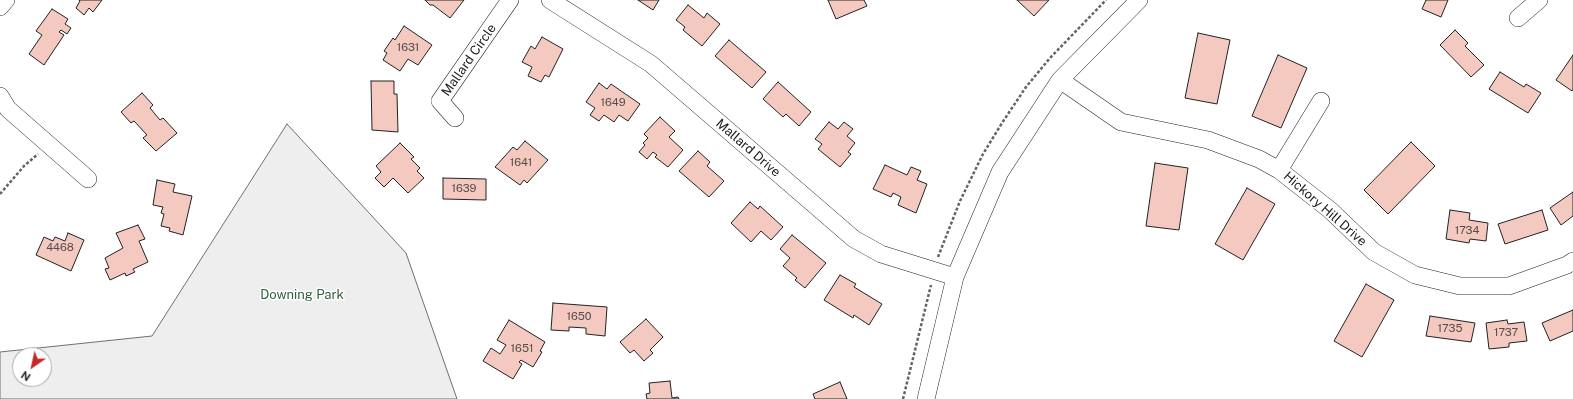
<!DOCTYPE html>
<style>
body{margin:0}
#map{position:relative;width:1573px;height:399px;overflow:hidden;background:#fff;font-family:"Public Sans",sans-serif}
canvas{display:block}
.north{position:absolute;left:12px;top:347px;width:40px;height:40px;box-sizing:border-box;background:#fff;border:1px solid #a7a7a7;border-radius:50%;rotate:214deg;font-size:11px;font-weight:700;line-height:16px;text-align:center;color:#222}
.north::after{content:'';display:block;margin:auto;width:14px;height:18px;background:#c62828;clip-path:polygon(50% 0,100% 100%,50% 72%,0 100%)}
</style>
<div id="map">
<canvas width="1573" height="399"></canvas>
<div class="north">N</div>
</div>
<script>
const context = document.querySelector('canvas').getContext('2d');
context.lineJoin = 'round';
function fillPath(path, color) { context.fillStyle = color; context.fill(path, 'evenodd'); }
const toPath = rows => new Path2D(rows.map(r => 'M' + r).join(''));
function trace(path, color, width, dash) { context.strokeStyle = color; context.lineWidth = width; context.lineCap = dash ? 'butt' : 'round'; context.setLineDash(dash || []); context.stroke(path); }
function drawText(font, color, halo, rows, align = 'center') {
  context.font = font + ' "Public Sans",sans-serif'; context.lineWidth = 3; context.setLineDash([]); context.textBaseline = 'middle'; context.strokeStyle = halo; context.fillStyle = color; for (const [text, x, y, turn = 0] of rows) {
    context.save(); context.translate(x, y); context.rotate((+turn || 0) * Math.PI / 180); context.textAlign = isNaN(turn) ? turn : align; if (halo) context.strokeText(text, 0, 0); context.fillText(text, 0, 0); context.restore();
  }
}
const green = toPath([
 [287,124,406,253,457,399,0,399,0,352,152,336,287,124],
 [20,355,44,355,44,379,20,379,20,355]
]);
fillPath(green, '#eee');
trace(green, '#6f6f6f', 1);
const building = toPath([
 [79,0,102,0,93,12,89,8,84,15,76,8,80,1,79,0],
 [425,0,464,0,450,18,433,5,430,5,425,0],
 [638,0,659,0,653,10,638,0],
 [828,0,864,0,867,6,836,19,828,0],
 [1017,0,1049,0,1034,16,1017,0],
 [1426,0,1448,0,1441,17,1422,9,1426,0],
 [688,5,704,18,707,13,720,24,702,46,683,30,685,27,676,20,688,5],
 [52,9,68,19,65,24,71,28,67,34,61,30,59,32,64,35,44,65,29,54,42,35,36,31,52,9],
 [404,26,432,45,418,65,408,59,400,71,383,60,387,53,384,51,393,38,395,40,404,26],
 [1455,30,1468,43,1465,46,1484,65,1471,77,1440,45,1455,30],
 [1198,33,1230,40,1217,104,1185,98,1198,33],
 [542,37,563,49,549,77,545,75,541,82,528,76,532,67,522,62,531,46,535,49,542,37],
 [729,40,766,72,752,88,715,56,729,40],
 [1278,55,1307,68,1281,128,1252,116,1278,55],
 [1573,55,1573,89,1572,91,1556,80,1573,55],
 [1500,72,1524,87,1526,84,1541,93,1528,113,1489,89,1500,72],
 [371,81,394,81,394,94,397,94,398,132,372,130,371,81],
 [778,82,811,112,799,126,786,114,783,117,763,99,778,82],
 [599,83,607,89,611,84,640,104,628,121,619,115,614,122,604,115,599,121,590,115,595,108,586,102,599,83],
 [142,93,153,105,150,108,160,120,163,118,177,133,156,151,143,138,147,135,134,121,131,123,121,112,142,93],
 [660,117,675,131,669,137,683,150,668,167,655,157,657,155,653,152,647,159,639,152,645,145,643,143,648,138,644,134,660,117],
 [829,122,838,129,844,122,853,129,847,136,855,143,848,152,851,154,840,167,818,149,822,144,815,139,829,122],
 [525,141,548,160,527,183,524,180,520,185,495,167,513,147,517,150,525,141],
 [1411,142,1435,166,1388,214,1364,190,1411,142],
 [400,143,414,157,411,159,420,168,417,171,424,178,408,193,393,178,384,187,375,178,381,172,376,166,400,143],
 [698,151,710,162,707,166,724,181,709,197,679,171,698,151],
 [1155,163,1188,168,1179,230,1146,226,1155,163],
 [885,165,907,175,911,167,921,171,917,180,927,184,916,213,898,205,901,197,893,193,891,197,873,189,885,165],
 [443,178,486,179,486,200,443,199,443,178],
 [157,180,175,184,173,192,192,196,183,235,169,231,170,228,161,226,164,214,161,213,163,207,153,205,157,180],
 [1247,188,1275,204,1243,260,1215,244,1247,188],
 [1573,192,1573,216,1561,225,1550,208,1573,192],
 [750,202,758,209,760,206,783,227,771,240,761,231,751,242,731,223,750,202],
 [1450,210,1470,213,1469,220,1488,223,1486,241,1470,239,1469,243,1446,239,1450,210],
 [1542,210,1548,230,1505,244,1498,224,1542,210],
 [138,225,145,239,139,241,148,262,133,269,135,272,126,276,125,273,110,280,105,269,109,268,105,258,123,248,116,233,138,225],
 [68,233,84,240,71,271,36,255,44,237,53,241,55,237,65,241,68,233],
 [792,235,826,263,805,288,795,280,797,278,783,266,790,258,780,249,792,235],
 [840,275,856,284,854,287,882,304,869,325,854,315,853,318,824,300,840,275],
 [1366,284,1394,300,1362,357,1334,341,1366,284],
 [553,303,607,307,605,336,586,334,586,328,569,327,569,331,551,330,553,303],
 [1573,310,1573,331,1550,341,1542,323,1573,310],
 [1430,316,1475,323,1471,342,1426,336,1430,316],
 [646,319,663,337,650,350,653,353,644,361,634,350,630,353,620,342,646,319],
 [509,320,545,342,540,351,542,352,533,367,521,360,519,362,522,364,513,379,483,361,491,348,500,354,506,345,497,340,509,320],
 [1507,320,1508,324,1524,322,1527,341,1509,343,1509,347,1489,349,1486,323,1507,320],
 [670,381,672,398,678,397,679,399,647,399,646,394,650,393,649,383,670,381],
 [840,382,847,399,815,399,813,394,840,382]
]);
fillPath(building, '#f3c9c0');
trace(building, '#222', 1);
const minor = toPath([
 [550,0,651,64,854,239,881,254,955,277],
 [0,7,6,0],
 [1518,18,1539,0],
 [1060,80,1121,122,1208,140,1259,159,1279,170,1330,210,1374,252,1415,275,1460,286,1509,286,1567,265,1573,261],
 [0,96,8,109,88,179],
 [455,118,440,101,510,0],
 [1279,170,1321,101],
 [926,399,955,277,1000,172,1060,80,1139,0]
]);
trace(minor, '#222', 18);
trace(toPath([
 [0,194,24,166,38,154],
 [938,257,960,201,983,154,1002,123,1026,87,1050,58,1106,0],
 [903,399,931,285]
]), '#646464', 2.5, [3, 2]);
trace(minor, '#fff', 17);
drawText('11px', '#564c4a', null, [
 ["1631",408,48],
 ["1649",613,103],
 ["1641",521,163],
 ["1639",464,189],
 ["1734",1467,231],
 ["4468",60,248],
 ["1650",579,317],
 ["1735",1450,329],
 ["1737",1506,333],
 ["1651",522,349]
]);
drawText('13px', '#222', '#fff', [
 ["Mallard Circle",469,60,-55],
 ["Mallard Drive",748,148,41],
 ["Hickory Hill Drive",1325,209,41]
]);
drawText('13px', '#2f5e38', '#fff', [
 ["Downing Park",302,295]
]);
</script>
